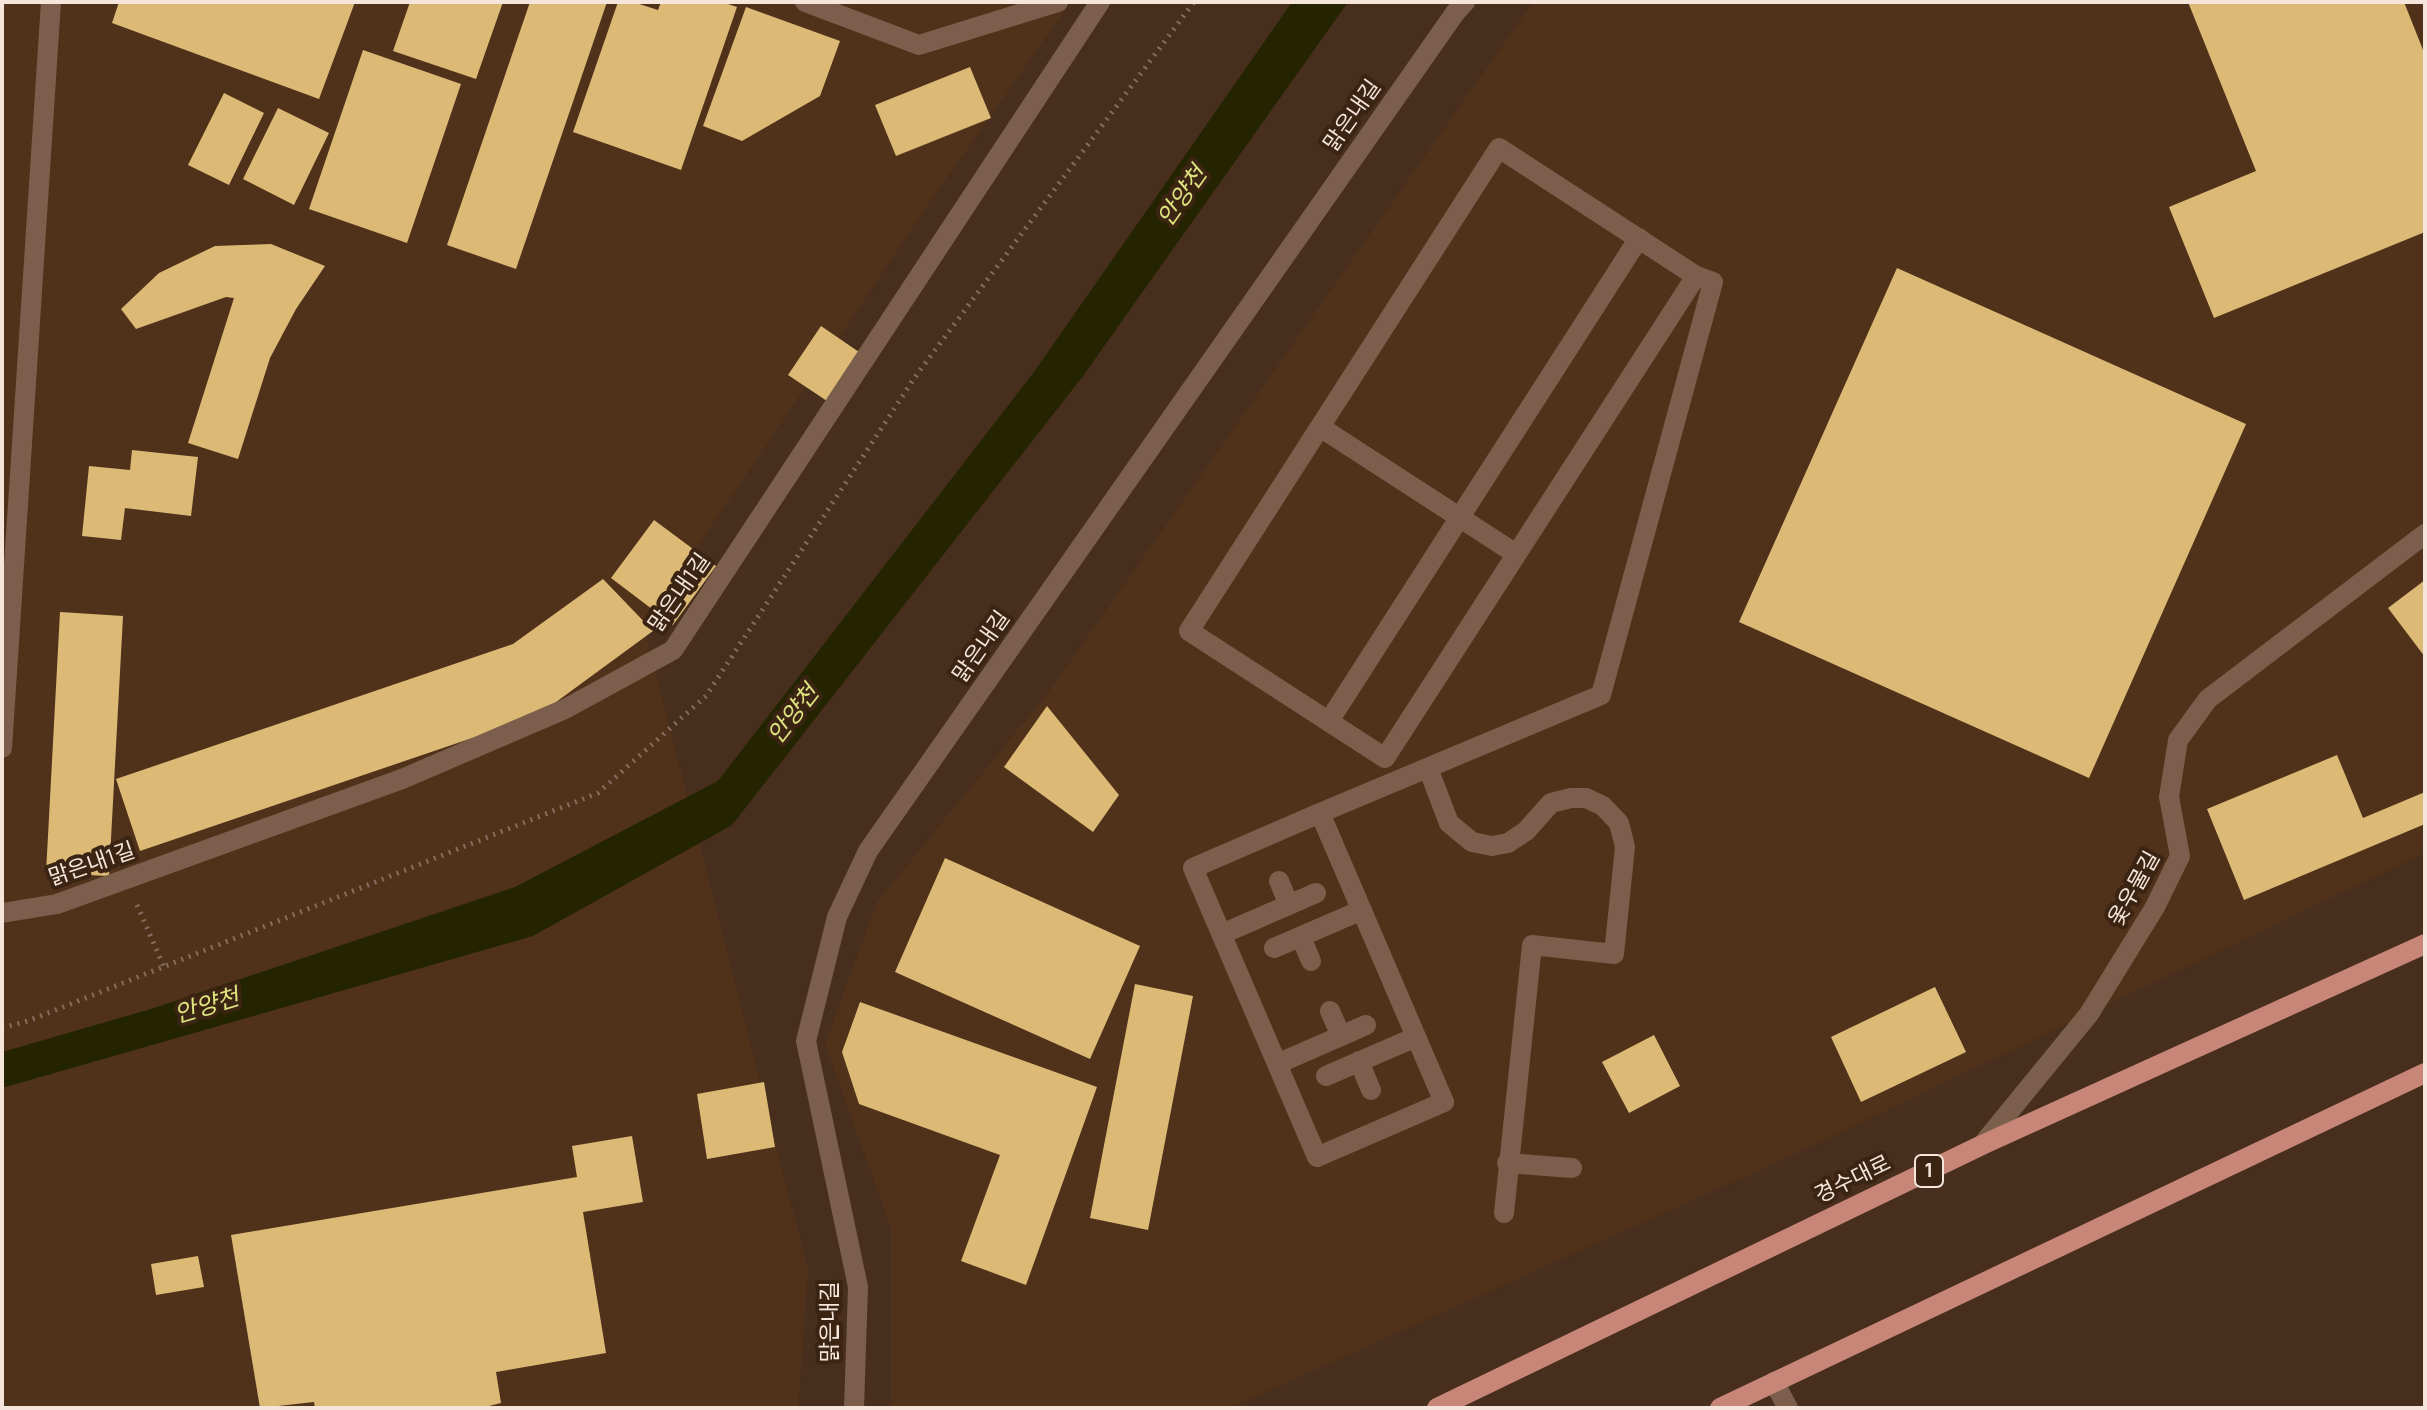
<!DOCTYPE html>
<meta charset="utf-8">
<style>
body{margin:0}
#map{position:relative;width:2427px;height:1410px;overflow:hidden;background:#472e1d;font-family:Manrope,sans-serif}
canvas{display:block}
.frame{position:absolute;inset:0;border:4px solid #f5e5da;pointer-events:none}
</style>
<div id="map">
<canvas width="2427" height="1410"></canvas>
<div class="frame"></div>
</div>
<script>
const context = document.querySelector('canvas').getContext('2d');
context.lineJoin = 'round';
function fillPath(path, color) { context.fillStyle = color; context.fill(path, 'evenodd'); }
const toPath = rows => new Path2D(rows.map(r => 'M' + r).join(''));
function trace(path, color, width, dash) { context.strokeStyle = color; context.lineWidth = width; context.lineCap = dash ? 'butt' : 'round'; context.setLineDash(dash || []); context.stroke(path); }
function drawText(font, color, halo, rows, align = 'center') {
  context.font = font + ' Manrope,"Noto Sans KR",sans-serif'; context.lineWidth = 8; context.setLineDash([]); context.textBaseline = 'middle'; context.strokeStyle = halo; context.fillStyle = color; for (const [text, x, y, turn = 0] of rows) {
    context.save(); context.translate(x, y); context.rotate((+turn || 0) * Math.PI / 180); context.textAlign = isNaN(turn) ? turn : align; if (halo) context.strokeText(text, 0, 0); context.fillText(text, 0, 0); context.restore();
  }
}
fillPath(toPath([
 [2,2,1071,2,939,189,644,626,808,1270,798,1408,2,1408],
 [1533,2,2425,2,2425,853,1789,1157,1230,1408,891,1408,891,1228,825,1044,877,902,1048,693]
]), '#50321b');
fillPath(toPath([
 [1292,2,1348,2,1083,376,732,825,533,936,2,1088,2,1052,151,1009,515,887,718,781,1034,372]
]), '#242500');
fillPath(toPath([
 [119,2,355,2,319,99,112,23],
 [410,2,503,2,476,79,393,51],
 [530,2,607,2,516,269,447,245],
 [618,2,633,2,658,10,661,2,722,2,737,7,681,170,573,132],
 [2188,2,2404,2,2425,55,2425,232,2214,318,2169,207,2256,171],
 [746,7,840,41,820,96,742,141,703,126],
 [363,50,461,84,407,243,309,209],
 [970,67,991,118,896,156,875,105],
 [224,93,264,113,229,185,188,165],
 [278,108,329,133,294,205,243,179],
 [271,244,325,266,296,309,270,358,238,459,188,443,234,298,226,297,136,329,121,309,159,273,215,246],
 [1897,268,2246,424,2089,778,1739,622],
 [821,326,859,352,827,401,788,375],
 [132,450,198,457,191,516,125,508,121,540,82,536,89,466,130,470],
 [654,520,716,566,673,625,611,578],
 [603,579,653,631,537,716,140,851,116,779,513,644],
 [2425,580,2425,657,2388,608],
 [60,612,123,616,109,876,46,873],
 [1047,706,1119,795,1093,832,1004,767],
 [2337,755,2363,818,2425,792,2425,824,2244,900,2207,809],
 [945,858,1140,946,1090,1059,895,972],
 [1135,984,1193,996,1148,1230,1090,1218],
 [1935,987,1966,1052,1861,1102,1831,1037],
 [860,1002,1097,1087,1026,1285,961,1261,1000,1155,859,1104,842,1052],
 [1654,1035,1680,1086,1629,1113,1602,1062],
 [764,1082,775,1147,707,1159,697,1094],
 [632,1136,643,1202,583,1212,606,1353,496,1372,501,1403,481,1408,315,1408,314,1402,260,1408,231,1235,577,1177,572,1146],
 [198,1256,204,1287,156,1295,151,1264]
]), '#dcba76');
trace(toPath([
 [137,905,164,967],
 [2,1028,28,1021,598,793,706,696,915,377,1194,2]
]), '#836d5e', 5, [2, 6]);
trace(toPath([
 [805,2,919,45,1058,2],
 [1320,427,1516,554],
 [1329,721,1639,238],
 [2,748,51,2],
 [1428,768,1449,823,1472,842,1492,846,1508,843,1526,831,1551,803,1571,798,1586,798,1603,806,1619,823,1625,847,1614,954,1532,945,1504,1213],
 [1320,813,1601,695,1713,282,1696,276,1499,148,1189,631,1385,758,1696,276],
 [1320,813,1444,1102,1317,1157,1193,868,1320,813],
 [1279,881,1289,905],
 [2,913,57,904,402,779,565,709,673,650,1100,2],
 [1222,934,1316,893],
 [1301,937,1311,961],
 [1274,948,1362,910],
 [1330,1011,1341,1036],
 [1359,1061,1371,1090],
 [1277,1064,1366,1025],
 [1326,1076,1416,1037],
 [1982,1145,2089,1014,2155,907,2180,856,2169,797,2178,740,2208,699,2425,534],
 [1507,1163,1572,1168],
 [1774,1382,1788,1408],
 [854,1408,858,1287,806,1041,837,917,868,851,1455,13,1465,2]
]), '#7b5f4c', 20);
trace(toPath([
 [1437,1408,1982,1145,2425,944],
 [1720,1408,2425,1073]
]), '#c78677', 20);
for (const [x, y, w] of [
 [1929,1171,28]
]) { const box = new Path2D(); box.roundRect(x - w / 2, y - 16, w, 32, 6); context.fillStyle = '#3c2413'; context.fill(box); trace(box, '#f5e5da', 2); }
drawText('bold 20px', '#f5e5da', null, [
 ["1",1929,1171]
]);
drawText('22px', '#f5e5da', '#3c2413', [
 ["맑은내길",1353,116,-55],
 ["맑은내1길",680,593,-55],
 ["맑은내길",982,647,-55],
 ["맑은내1길",92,865,-19],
 ["옻우물길",2135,889,-61],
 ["경수대로",1853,1180,-26],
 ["맑은내길",831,1322,-90]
]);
drawText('italic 24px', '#dde37e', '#3c2413', [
 ["안양천",1183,197,-55],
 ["안양천",794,715,-52],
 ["안양천",207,1007,-17]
]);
</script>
